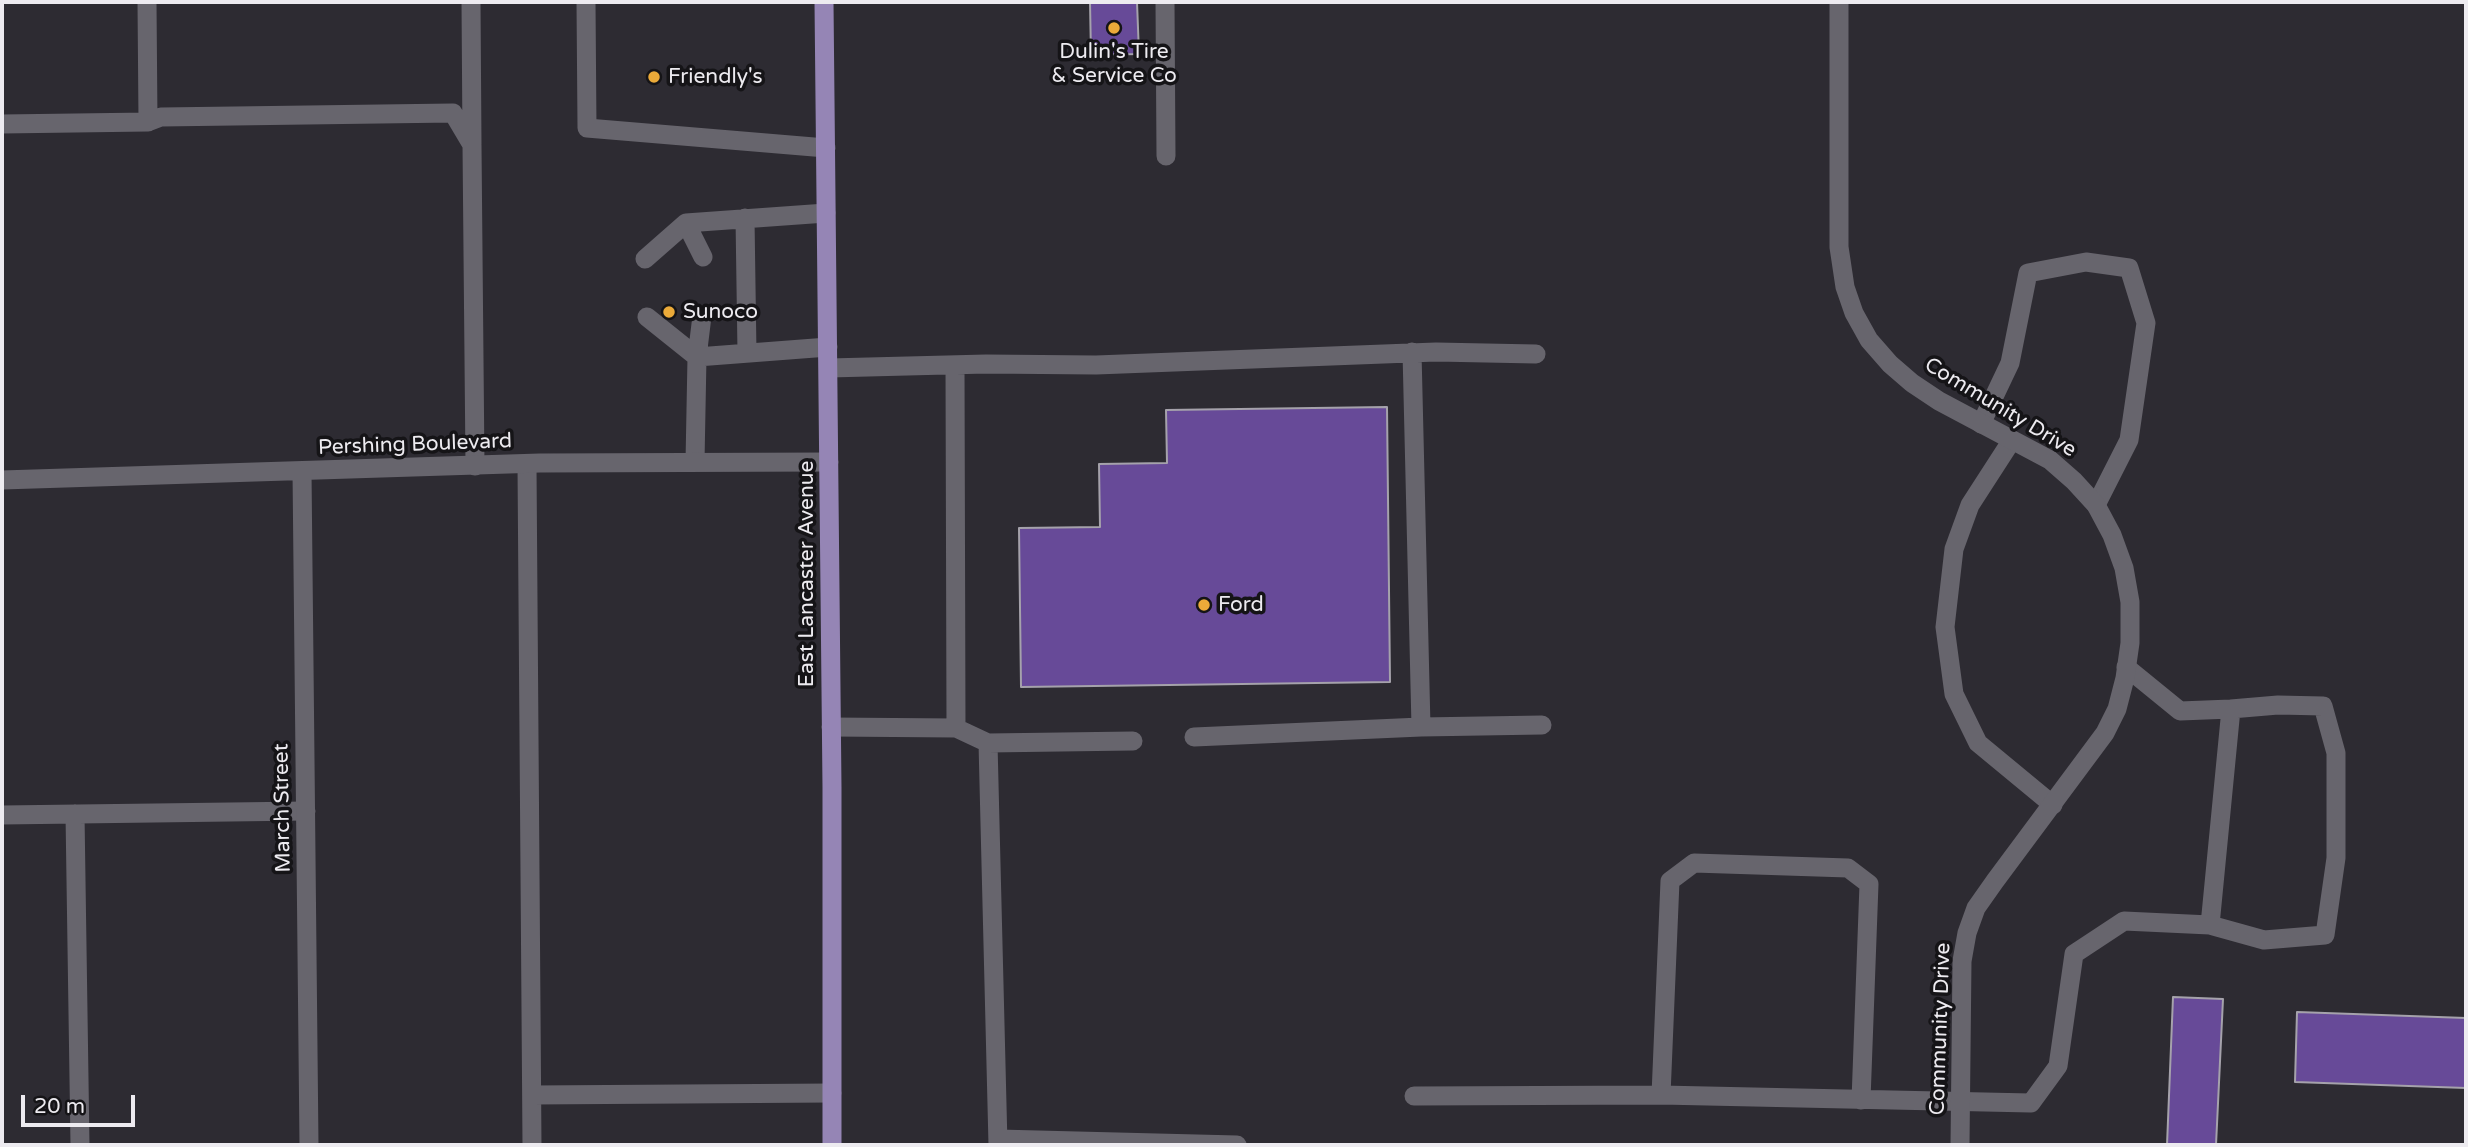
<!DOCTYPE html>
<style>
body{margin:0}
#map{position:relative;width:2468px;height:1147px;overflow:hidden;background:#2d2b32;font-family:"Varela Round",sans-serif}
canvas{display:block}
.frame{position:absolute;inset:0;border:4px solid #edebf0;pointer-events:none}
.scale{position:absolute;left:21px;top:1095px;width:114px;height:32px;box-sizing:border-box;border:4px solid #edebf0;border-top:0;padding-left:9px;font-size:21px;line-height:24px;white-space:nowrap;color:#edebf0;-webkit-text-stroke:5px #151417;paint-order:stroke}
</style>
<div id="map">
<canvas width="2468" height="1147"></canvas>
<div class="frame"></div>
<div class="scale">20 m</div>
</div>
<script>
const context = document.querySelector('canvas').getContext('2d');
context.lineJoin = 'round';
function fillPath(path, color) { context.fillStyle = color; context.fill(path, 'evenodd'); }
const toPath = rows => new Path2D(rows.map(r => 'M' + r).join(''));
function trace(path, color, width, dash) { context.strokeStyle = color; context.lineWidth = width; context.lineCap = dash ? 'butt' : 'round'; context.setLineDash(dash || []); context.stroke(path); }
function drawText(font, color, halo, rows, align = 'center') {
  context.font = font + ' "Varela Round",sans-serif'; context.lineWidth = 7; context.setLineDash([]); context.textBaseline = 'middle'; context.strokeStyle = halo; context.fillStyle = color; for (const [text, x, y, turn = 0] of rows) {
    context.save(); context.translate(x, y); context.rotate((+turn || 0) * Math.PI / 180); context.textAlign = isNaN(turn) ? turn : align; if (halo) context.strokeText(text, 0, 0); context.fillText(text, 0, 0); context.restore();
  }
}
const building = toPath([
 [1090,2,1137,2,1139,54,1091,55,1090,2],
 [1387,407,1390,682,1021,687,1019,528,1100,527,1099,464,1167,463,1166,410,1387,407],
 [2173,997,2223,999,2216,1145,2167,1145,2173,997],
 [2297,1012,2466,1018,2466,1088,2295,1082,2297,1012]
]);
fillPath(building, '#674a98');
trace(building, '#a5a2ab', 2);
trace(toPath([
 [147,2,148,122],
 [471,2,472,144],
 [586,2,587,128,826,148],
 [1165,2,1166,156],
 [2,124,148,122,161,117,453,113,472,145,475,466],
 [745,218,747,353],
 [686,223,703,257],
 [645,259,686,223,826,213],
 [702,316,697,357,828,347],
 [647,317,697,357,695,462],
 [1412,352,1421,727],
 [955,365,956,728,988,743,998,1145],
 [829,368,986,364,1096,365,1436,352,1536,354],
 [1981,424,2010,363,2028,273,2086,262,2129,268,2146,323,2129,440,2096,505],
 [2012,440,1970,505,1954,549,1945,627,1954,694,1978,743,2053,805],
 [527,465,532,1145],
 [831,727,956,728],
 [1194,737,1421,727,1542,725],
 [988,743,1133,741],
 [75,814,80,1145],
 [2,815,306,811],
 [2210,925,2264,940,2325,935,2336,858,2336,753,2323,706,2278,705,2231,709],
 [532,1095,832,1093],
 [1661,1095,1670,881,1694,863,1848,868,1869,884,1861,1100],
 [1414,1096,1661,1095,2031,1103,2058,1066,2074,954,2124,921,2210,925,2231,709,2180,711,2126,667],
 [998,1139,1237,1145]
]), '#67656d', 19);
trace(toPath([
 [1839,2,1839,247,1845,287,1854,313,1869,340,1890,364,1912,383,1939,401,2050,460,2074,481,2096,505,2112,535,2124,568,2130,602,2130,643,2125,678,2117,709,2105,733,1995,881,1976,908,1967,933,1962,961,1960,1145],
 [302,471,309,1145],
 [2,480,540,463,829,462]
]), '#67656d', 19);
trace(toPath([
 [824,2,832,787,832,1145]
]), '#9585b5', 19);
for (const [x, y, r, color] of [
 [1114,28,7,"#ebaa39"],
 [654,77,7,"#ebaa39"],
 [669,312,7,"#ebaa39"],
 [1204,605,7,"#ebaa39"]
]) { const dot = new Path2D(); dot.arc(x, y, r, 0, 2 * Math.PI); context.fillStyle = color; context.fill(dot); trace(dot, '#151417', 2.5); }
drawText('21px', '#edebf0', '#151417', [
 ["Dulin's Tire",1114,52,"center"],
 ["& Service Co",1114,76,"center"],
 ["Friendly's",668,77],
 ["Sunoco",683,312],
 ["Ford",1218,605]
], 'left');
drawText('21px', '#edebf0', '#151417', [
 ["Community Drive",2000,408,31],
 ["Pershing Boulevard",415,445,-2],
 ["East Lancaster Avenue",807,574,-90],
 ["March Street",283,808,-91],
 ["Community Drive",1941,1029,-88]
]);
</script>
